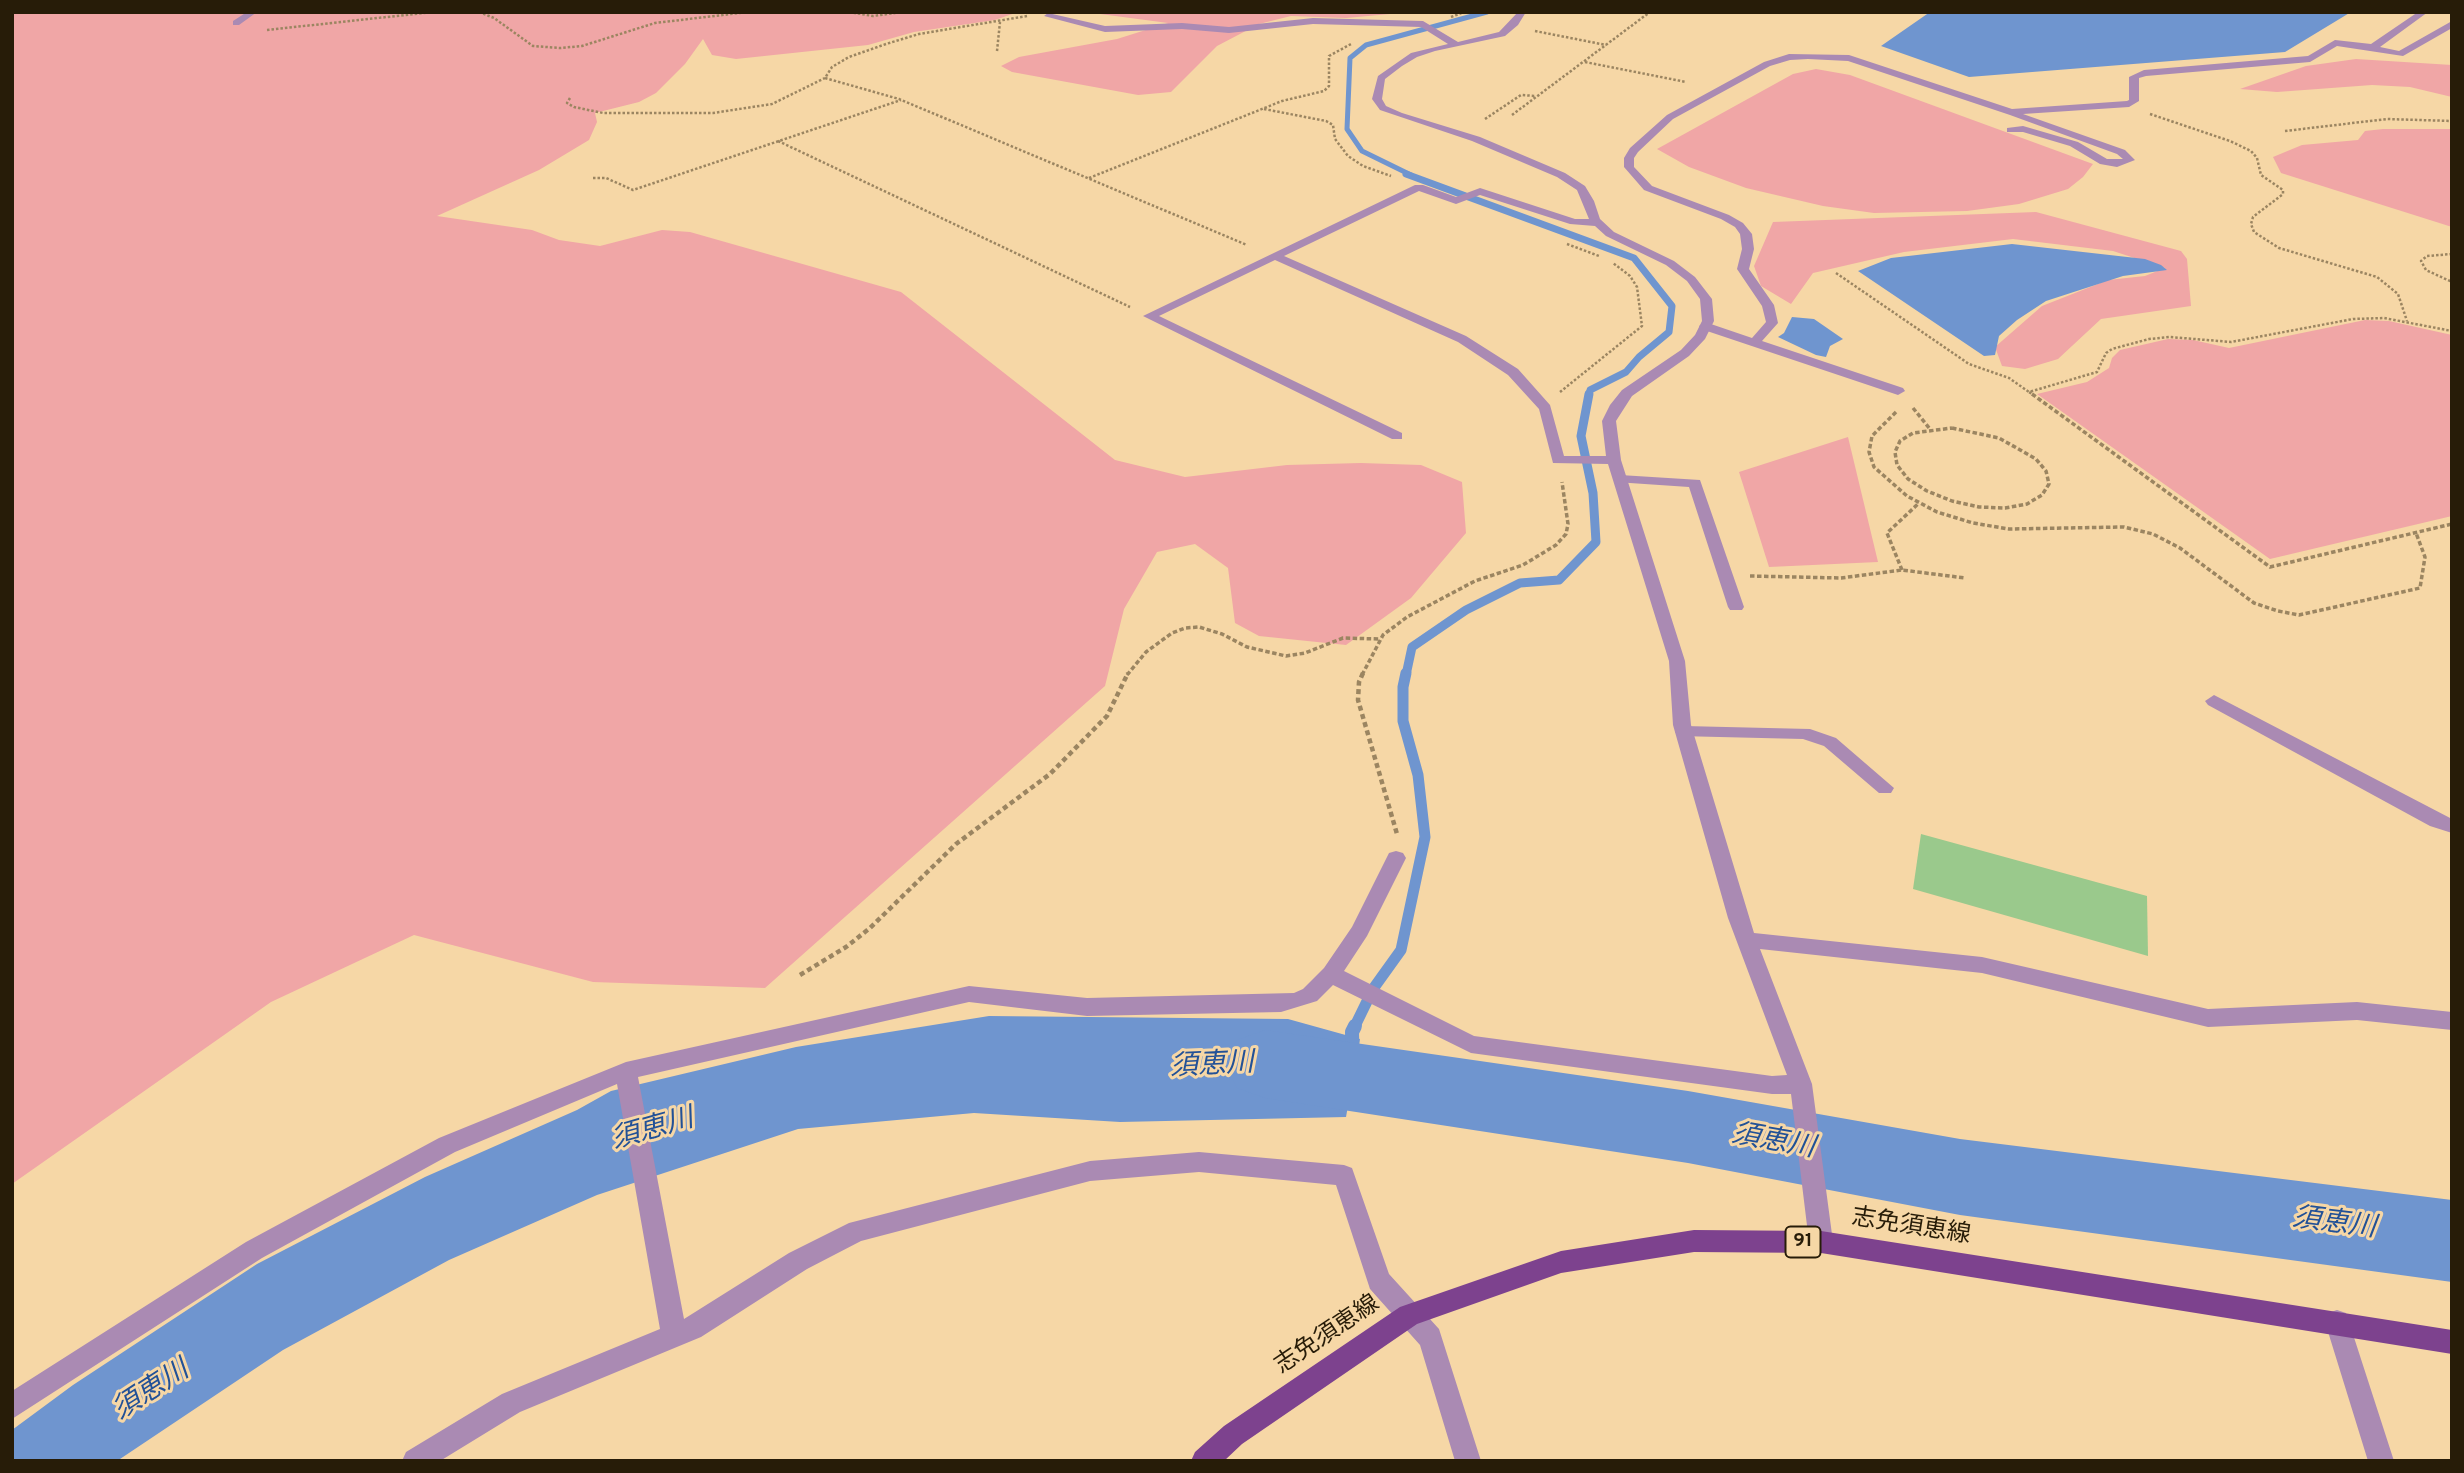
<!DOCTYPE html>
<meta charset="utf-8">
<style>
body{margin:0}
#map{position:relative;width:2464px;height:1473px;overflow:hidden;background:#f6d7a6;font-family:Overpass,sans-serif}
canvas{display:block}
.frame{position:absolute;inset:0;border:14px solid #271c08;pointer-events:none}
</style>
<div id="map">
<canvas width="2464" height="1473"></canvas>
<div class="frame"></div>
</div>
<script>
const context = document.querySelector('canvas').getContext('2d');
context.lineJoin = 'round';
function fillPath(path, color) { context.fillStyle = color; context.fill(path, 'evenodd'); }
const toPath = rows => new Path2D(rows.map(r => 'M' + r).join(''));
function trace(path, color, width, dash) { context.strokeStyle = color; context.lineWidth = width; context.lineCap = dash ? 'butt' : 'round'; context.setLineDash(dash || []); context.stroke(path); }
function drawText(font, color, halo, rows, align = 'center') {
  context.font = font + ' Overpass,"Noto Sans JP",sans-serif'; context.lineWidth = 6; context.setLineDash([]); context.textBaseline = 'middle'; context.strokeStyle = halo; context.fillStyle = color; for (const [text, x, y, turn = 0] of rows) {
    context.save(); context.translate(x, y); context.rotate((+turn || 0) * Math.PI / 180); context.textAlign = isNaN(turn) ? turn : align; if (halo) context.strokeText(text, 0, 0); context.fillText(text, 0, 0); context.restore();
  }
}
fillPath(toPath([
 [12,12,1018,12,995,20,914,32,868,45,736,59,712,55,703,39,685,64,656,93,639,102,595,113,597,122,589,140,539,170,437,216,532,230,559,240,600,246,662,230,690,232,901,292,1115,460,1185,477,1287,465,1361,463,1421,465,1462,482,1466,533,1411,598,1346,645,1259,636,1235,623,1228,568,1195,544,1157,552,1124,609,1105,686,765,988,593,982,414,935,271,1002,12,1184],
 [1085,12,1412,12,1346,18,1291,16,1259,24,1217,46,1171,92,1138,95,1012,72,1001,66,1019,57,1117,39,1168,23],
 [2356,59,2452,65,2452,97,2410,87,2372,85,2277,92,2240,89,2306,66],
 [1816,69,1850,75,2093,164,2083,177,2068,189,2019,204,1967,211,1874,213,1823,206,1746,188,1689,167,1657,149,1793,74],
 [2383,129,2452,129,2452,227,2281,173,2273,157,2302,145,2358,140,2365,131],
 [2036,212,2181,251,2187,259,2191,306,2101,319,2058,359,2025,369,2002,366,1995,347,2042,306,2108,280,2145,276,2165,268,2113,251,2013,239,1904,252,1813,273,1791,304,1761,286,1754,266,1773,222],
 [2365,320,2389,321,2452,335,2452,516,2270,559,2037,394,2087,382,2109,368,2112,358,2120,350,2168,339,2193,340,2229,348],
 [1848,437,1878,562,1769,567,1739,472]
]), '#f0a6a6');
fillPath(toPath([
 [1930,12,2351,12,2285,52,1969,77,1881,46],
 [2012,244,2145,259,2161,265,2167,270,2123,276,2046,301,2017,320,1999,336,1995,355,1984,356,1858,271,1891,258],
 [1792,317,1814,319,1843,339,1830,346,1826,357,1816,355,1778,337,1784,333],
 [989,1016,1288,1019,1360,1039,1346,1117,1120,1122,974,1113,798,1129,597,1195,449,1260,283,1350,117,1461,12,1461,12,1430,73,1385,257,1264,425,1177,577,1110,611,1091,796,1047]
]), '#6f95cf');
trace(toPath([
 [1411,175,1362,151,1347,129,1350,58,1366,45,1487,12]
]), '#6f95cf', 5);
trace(toPath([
 [1406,174,1634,258,1672,306,1669,332,1639,357,1626,372,1590,390,1589,396]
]), '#6f95cf', 7);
trace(toPath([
 [1406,675,1412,647,1466,610,1520,583,1559,580,1596,542,1593,493,1581,436,1589,394]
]), '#6f95cf', 9);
trace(toPath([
 [1354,1028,1373,989,1401,950,1425,837,1418,775,1403,721,1403,687,1406,673]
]), '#6f95cf', 11);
trace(toPath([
 [1353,1077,1352,1032,1355,1026]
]), '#6f95cf', 14);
fillPath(toPath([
 [1265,1030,1688,1091,1960,1139,2452,1200,2452,1282,1960,1215,1688,1163,1265,1098,1237,1088,1225,1064,1237,1040,1265,1030]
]), '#6f95cf');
fillPath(toPath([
 [1921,834,2147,896,2148,956,1913,889]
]), '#9ac98c');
trace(toPath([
 [479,12,494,18,533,46,560,48,582,46,655,23,748,12],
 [849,12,873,16,902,12],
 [1027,16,919,34,886,44,849,57,832,67,825,78,899,99,1247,245],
 [1451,17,1464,12],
 [267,30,433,12],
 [1535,31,1606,45],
 [997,51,1000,22],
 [1585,62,1686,82],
 [570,98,567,103,574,107,603,113,713,113,772,104,825,78],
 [1264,109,1326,121,1333,125,1335,139,1348,156,1363,166,1391,176],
 [2150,114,2230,141,2251,151,2257,158,2261,175,2283,190,2283,194,2253,217,2251,224,2254,232,2279,248,2377,277,2398,294,2407,321],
 [1512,115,1650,12],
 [1485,119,1521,95,1536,96],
 [2285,131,2387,119,2452,121],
 [778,141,1130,307],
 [593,178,606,178,633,190,901,100],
 [1089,178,1282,101,1324,91,1329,86,1329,56,1351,44],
 [1567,244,1599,256],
 [2452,254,2427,256,2421,261,2426,270,2452,282],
 [1836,273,1969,364,2009,378,2029,392],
 [1560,392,1642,326,1637,287,1630,276,1613,263],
 [2035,396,2029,392,2097,372,2106,353,2112,349,2149,339,2170,337,2231,342,2353,319,2384,318,2452,331]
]), '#9b8561', 2.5, [2.5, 2]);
trace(toPath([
 [2032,394,2270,567,2452,524],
 [1913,408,1930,429],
 [1896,412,1872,436,1869,452,1874,467,1907,496,1937,512,1973,523,2009,529,2124,527,2153,534,2180,548,2254,603,2278,611,2299,615,2420,588,2425,557,2416,533],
 [1952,428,1999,438,2036,459,2046,471,2049,484,2042,495,2027,504,2005,508,1979,507,1952,501,1927,491,1908,479,1897,465,1895,452,1900,441,1913,433,1952,428],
 [1902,570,1887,533,1919,503],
 [1750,576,1841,578,1902,570,1965,578],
 [1127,675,1146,652,1172,633,1185,628,1199,627,1222,634,1247,647,1286,656,1305,653,1343,638,1380,639],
 [1362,675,1383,635,1407,617,1475,581,1523,565,1556,545,1566,534,1568,524,1562,482]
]), '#9b8561', 3.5, [4.5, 2.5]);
trace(toPath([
 [1363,673,1359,682,1358,700,1397,834],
 [800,975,846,947,870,928,956,844,1050,774,1107,716,1128,673]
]), '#9b8561', 4.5, [5, 3.5]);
fillPath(toPath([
 [2418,12,2428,12,2380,47,2399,51,2452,21,2452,28,2403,56,2337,46,2310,62,2146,76,2139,78,2139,101,2129,107,2023,114,2125,150,2135,160,2117,167,2100,164,2070,146,2023,132,2007,132,2007,128,2023,126,2078,142,2107,159,2123,159,2117,154,2010,115,1848,61,1808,59,1790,60,1770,66,1673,119,1638,152,1634,158,1634,167,1652,186,1729,215,1743,223,1752,234,1754,249,1749,269,1774,305,1778,323,1762,341,1903,388,1905,391,1898,395,1701,329,1699,326,1705,322,1752,338,1766,322,1762,306,1737,269,1742,249,1740,234,1735,227,1721,219,1644,190,1624,167,1624,158,1630,148,1667,115,1764,62,1789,54,1849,55,2012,109,2127,101,2129,100,2129,77,2144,70,2308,56,2335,40,2371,44,2418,12],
 [1620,475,1700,480,1744,607,1742,610,1730,610,1728,607,1689,487,1615,482,1613,479,1620,475],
 [1684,726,1810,729,1836,738,1894,788,1891,793,1879,793,1824,746,1803,739,1678,736,1675,732,1678,728,1684,726]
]), '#aa8ab3');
fillPath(toPath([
 [247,12,257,12,239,25,233,25,233,21,247,12],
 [1518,12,1526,12,1518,25,1505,36,1435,51,1417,57,1402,66,1385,79,1382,99,1386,106,1402,113,1480,137,1565,173,1585,186,1594,201,1600,219,1614,232,1674,261,1695,277,1712,299,1714,321,1705,339,1689,356,1632,396,1616,421,1621,460,1685,661,1691,725,1754,933,1982,957,2208,1009,2357,1002,2452,1012,2452,1030,2357,1020,2208,1027,1982,973,1760,949,1812,1084,1833,1242,1829,1250,1821,1253,1813,1250,1809,1242,1791,1094,1772,1094,1471,1053,1333,985,1317,1001,1281,1012,1087,1016,969,1002,638,1077,684,1319,789,1253,849,1223,1090,1161,1199,1152,1344,1165,1352,1168,1389,1274,1439,1329,1481,1461,1455,1461,1420,1345,1370,1289,1336,1185,1199,1172,1090,1181,861,1241,807,1269,701,1337,520,1412,440,1461,402,1461,406,1452,502,1394,660,1329,617,1084,455,1152,262,1258,12,1419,12,1391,246,1242,439,1138,626,1062,969,986,1087,998,1294,993,1303,989,1324,968,1352,927,1389,853,1396,851,1403,853,1406,858,1367,936,1344,971,1474,1036,1772,1076,1787,1075,1728,918,1673,725,1669,661,1608,464,1553,463,1539,409,1508,375,1458,342,1275,260,1159,316,1402,433,1402,439,1392,439,1143,316,1415,185,1423,185,1456,197,1480,188,1575,219,1589,219,1577,190,1557,177,1472,141,1380,110,1372,99,1378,76,1411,53,1448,44,1421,27,1313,24,1229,33,1182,29,1105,32,1044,16,1048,13,1105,26,1182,23,1229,27,1313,18,1423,21,1458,42,1499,32,1518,12],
 [1419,191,1456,204,1480,195,1570,224,1595,226,1606,236,1666,265,1687,281,1700,299,1702,321,1695,335,1681,350,1622,390,1610,405,1602,421,1606,456,1564,456,1550,405,1518,369,1466,336,1284,256,1419,191],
 [2214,695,2452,819,2452,833,2430,826,2208,705,2205,701,2214,695],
 [2337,1310,2346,1313,2349,1322,2394,1461,2368,1461,2325,1322,2328,1313,2337,1310]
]), '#aa8ab3');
fillPath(toPath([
 [1694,1230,1821,1231,2452,1330,2452,1354,1821,1253,1694,1252,1561,1273,1417,1324,1242,1444,1224,1461,1191,1461,1195,1452,1224,1426,1400,1307,1561,1251,1694,1230]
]), '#7d428e');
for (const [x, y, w] of [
 [1803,1242,35]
]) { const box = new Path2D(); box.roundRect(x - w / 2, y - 15.5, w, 31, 5); context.fillStyle = '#f6d7a6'; context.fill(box); trace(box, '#271c08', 2); }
drawText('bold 19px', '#271c08', null, [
 ["91",1803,1242]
]);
drawText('24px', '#271c08', '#f6d7a6', [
 ["志免須恵線",1911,1228,9],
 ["志免須恵線",1328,1336,-34]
]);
drawText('italic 28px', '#225197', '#f6d7a6', [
 ["須恵川",1212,1067,-3],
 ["須恵川",653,1131,-16],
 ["須恵川",1773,1143,10],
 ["須恵川",2334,1225,7],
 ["須恵川",152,1392,-33]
]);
</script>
